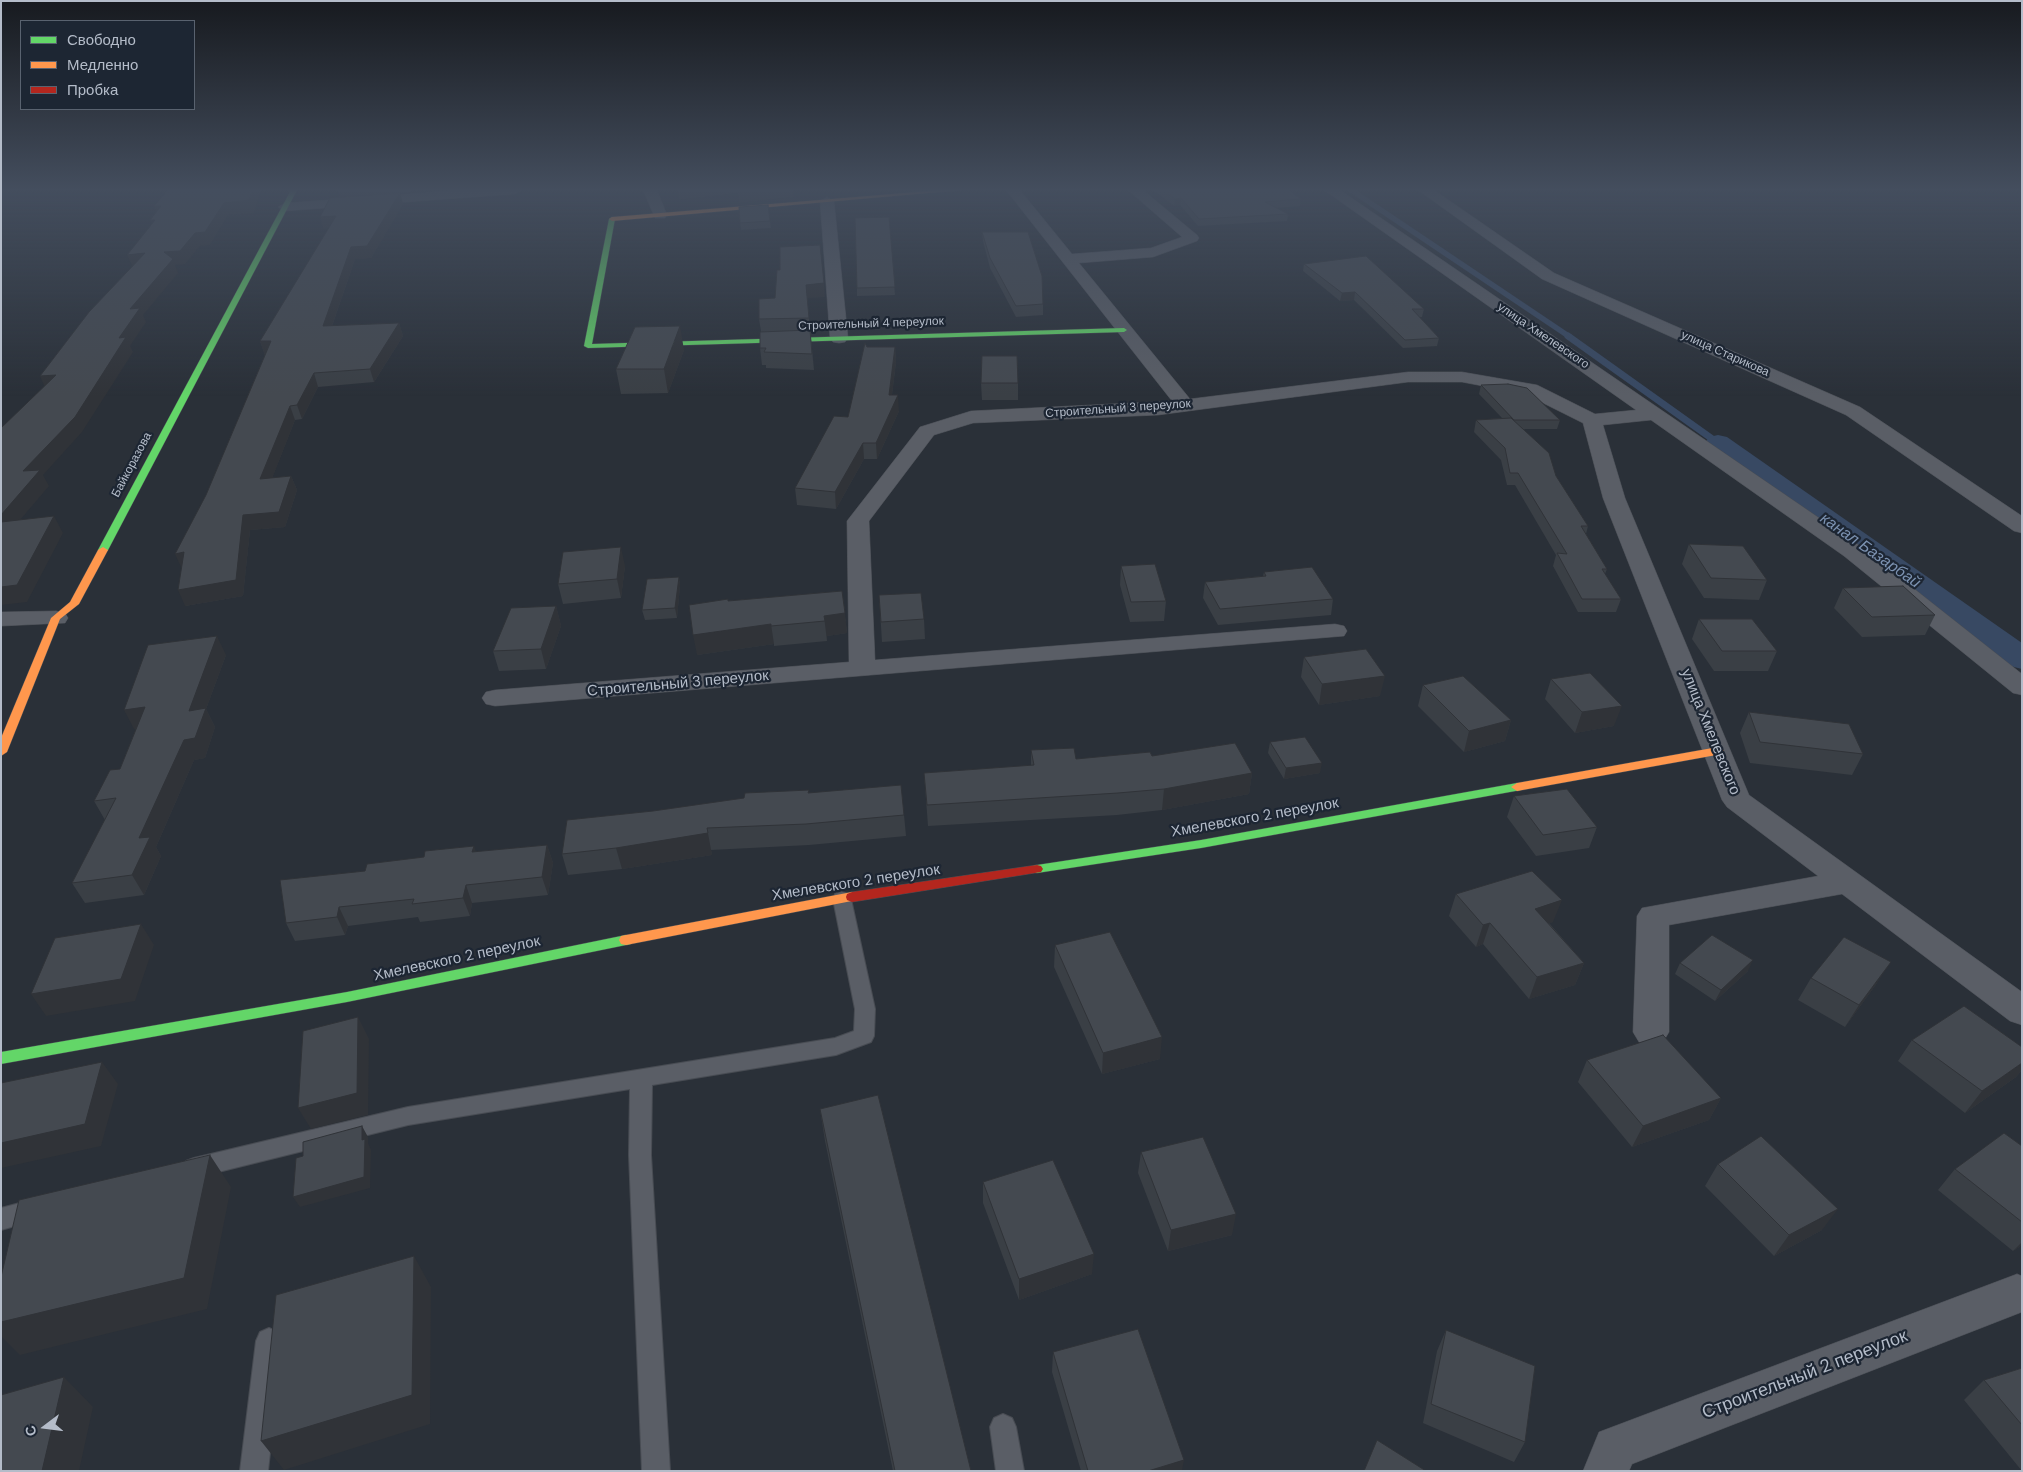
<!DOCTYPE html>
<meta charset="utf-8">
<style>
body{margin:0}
#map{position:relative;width:2023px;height:1472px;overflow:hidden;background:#2a3038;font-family:"DM Sans",sans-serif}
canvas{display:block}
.frame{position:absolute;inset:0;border:2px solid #b4bcc9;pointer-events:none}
.legend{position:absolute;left:20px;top:20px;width:175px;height:90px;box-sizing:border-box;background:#1d2633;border:1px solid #59626f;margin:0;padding:6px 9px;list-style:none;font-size:15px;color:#b4bcc9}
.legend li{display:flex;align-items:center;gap:10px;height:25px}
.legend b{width:25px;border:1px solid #59626f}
.north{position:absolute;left:20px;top:1402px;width:50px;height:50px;-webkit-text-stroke:4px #1d2633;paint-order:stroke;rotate:255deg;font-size:14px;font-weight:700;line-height:20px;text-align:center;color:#b4bcc9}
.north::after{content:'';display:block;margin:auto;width:18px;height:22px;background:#b4bcc9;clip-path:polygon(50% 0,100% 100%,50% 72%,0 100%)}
</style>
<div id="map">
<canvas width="2023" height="1472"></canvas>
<div class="frame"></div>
<ul class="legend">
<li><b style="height:6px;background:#63d668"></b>Свободно</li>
<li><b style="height:6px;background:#ff974d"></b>Медленно</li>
<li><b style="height:6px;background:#b3261e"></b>Пробка</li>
</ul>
<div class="north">С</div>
</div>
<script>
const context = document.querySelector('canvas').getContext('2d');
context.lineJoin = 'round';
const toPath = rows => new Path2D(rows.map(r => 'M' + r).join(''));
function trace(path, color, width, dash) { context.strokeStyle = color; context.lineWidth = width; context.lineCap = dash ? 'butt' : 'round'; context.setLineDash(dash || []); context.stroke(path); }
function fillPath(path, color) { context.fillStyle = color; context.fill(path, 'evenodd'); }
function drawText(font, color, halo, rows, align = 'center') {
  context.font = font + ' "DM Sans",sans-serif'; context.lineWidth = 4.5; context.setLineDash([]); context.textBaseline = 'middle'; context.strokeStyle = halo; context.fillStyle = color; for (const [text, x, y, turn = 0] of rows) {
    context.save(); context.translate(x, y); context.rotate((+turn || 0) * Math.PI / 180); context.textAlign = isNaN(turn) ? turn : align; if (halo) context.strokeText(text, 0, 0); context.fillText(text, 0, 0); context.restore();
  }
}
trace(toPath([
 [1351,190,1570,337]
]), '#384963', 5.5);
trace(toPath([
 [1568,336,1718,443]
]), '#384963', 7);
fillPath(toPath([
 [1718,435,1727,437,2022,643,2022,669,2010,666,1709,449,1705,443,1709,437,1718,435]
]), '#384963');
const lane = toPath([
 [842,892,849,894,851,899,875,1009,874,1036,871,1042,836,1055,652,1085,651,1155,670,1471,642,1471,629,1155,630,1089,408,1125,194,1178,186,1175,183,1168,186,1161,194,1158,408,1107,835,1038,854,1031,855,1009,833,899,835,894,842,892],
 [35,1199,43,1202,47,1210,43,1218,1,1230,1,1208,35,1199],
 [269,1328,278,1332,282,1341,268,1471,240,1471,256,1341,260,1332,269,1328],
 [1003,1414,1012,1418,1016,1427,1024,1471,996,1471,990,1427,994,1418,1003,1414]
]);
const street = toPath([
 [462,190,522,190,515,194,285,211,278,207,285,203,462,190],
 [643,190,657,190,667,215,665,218,655,218,643,190],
 [1006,190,1020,190,1072,254,1151,248,1182,237,1128,190,1143,190,1197,235,1199,238,1197,241,1153,257,1079,263,1190,399,1408,372,1462,372,1537,385,1595,414,1636,410,1324,190,1340,190,1860,546,2022,674,2022,695,2013,693,1844,556,1651,420,1603,425,1625,498,1749,795,2022,992,2022,1025,2010,1021,1842,894,1669,925,1669,1032,1663,1042,1651,1046,1639,1042,1633,1032,1637,916,1642,908,1818,876,1727,807,1722,800,1603,498,1583,423,1525,394,1462,382,1408,382,1158,415,973,423,934,435,869,521,875,660,1335,624,1344,626,1347,631,1344,636,495,706,486,704,482,698,486,692,495,690,849,662,847,521,920,427,971,411,1172,401,1006,190],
 [1418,190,1434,190,1554,273,1860,407,2022,516,2022,533,2014,531,1846,415,1542,279,1418,190],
 [827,197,834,201,848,338,845,342,839,343,833,342,830,338,820,201,827,197],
 [56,611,65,613,68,618,65,623,1,626,1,612,56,611],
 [2017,1274,2022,1276,2022,1312,1632,1464,1629,1471,1583,1471,1599,1432,2017,1274]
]);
const fast = toPath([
 [291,190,297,190,108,550,106,552,100,552,98,550,291,190],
 [612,217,615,219,592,344,1124,328,1127,330,1124,332,588,348,584,346,609,219,612,217],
 [1517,783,1521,784,1523,787,1521,790,1201,848,1037,873,1033,872,1031,869,1033,866,1037,865,1201,840,1517,783],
 [626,935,631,936,633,940,631,944,626,945,347,1002,1,1064,1,1052,347,992,626,935]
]);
const slow = toPath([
 [941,190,962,190,612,221,609,219,612,217,941,190],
 [103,547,108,550,79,604,60,619,7,752,1,756,1,738,51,618,70,602,98,550,103,547],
 [1718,747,1722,748,1724,751,1722,754,1517,791,1511,787,1517,783,1718,747],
 [852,892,857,894,858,897,857,900,626,945,621,944,619,940,621,936,626,935,852,892]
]);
const jam = toPath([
 [1037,865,1041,866,1043,869,1041,872,852,902,847,900,846,897,847,894,852,892,1037,865]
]);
trace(lane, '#484c53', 2);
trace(street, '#484c53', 1);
trace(fast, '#484c53', 1);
trace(slow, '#484c53', 1);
trace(jam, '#484c53', 1);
fillPath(lane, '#5a5e66');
fillPath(street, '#5a5e66');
fillPath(fast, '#63d668');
fillPath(slow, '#ff974d');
fillPath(jam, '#b3261e');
fillPath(toPath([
 [1153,190,1288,190,1301,199,1300,206,1277,208,1288,214,1287,221,1198,226,1180,205,1174,206],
 [400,193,403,204,371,258,355,259,332,326,399,323,403,336,374,382,318,387,302,419,295,420,272,478,291,476,297,490,285,527,250,530,243,596,185,606,206,495,265,355,260,341,329,228,323,229],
 [768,205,771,228,741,230,740,223],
 [889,217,895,295,857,296,857,288],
 [982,232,1043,304,1043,315,1016,317,990,268,983,241],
 [1304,264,1424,309,1422,317,1419,317,1439,338,1437,346,1403,348,1354,300,1340,301,1303,271],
 [825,297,807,298,814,370,766,368,766,365,762,365,760,348,761,331,759,319,759,299],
 [867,347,895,347,896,362,892,395,899,411,877,459,864,459,836,509,797,505,795,488,848,417],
 [684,350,668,393,621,394,616,369],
 [981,383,1018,383,1018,400,982,400],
 [1481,385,1560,420,1557,429,1524,429,1556,476,1588,526,1586,534,1607,569,1605,574,1621,599,1616,612,1578,612,1553,566,1556,555,1515,485,1507,485,1501,460,1474,432,1476,420,1502,418,1479,394],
 [1689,544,1767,580,1759,600,1704,598,1682,564],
 [625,566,621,598,563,604,558,584],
 [1121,566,1166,601,1164,621,1130,622,1120,585],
 [1264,572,1333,599,1331,615,1218,625,1203,598,1205,582,1263,576],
 [679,577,680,586,677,618,645,620,642,610],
 [1843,588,1935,615,1925,635,1862,637,1834,608],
 [842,591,847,633,827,636,827,641,774,646,774,644,697,655,728,601],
 [879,595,924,619,925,639,882,642],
 [556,606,561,626,546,669,499,671,493,651],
 [1699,619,1777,651,1768,671,1714,671,1692,639],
 [226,655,206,709,215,727,205,758,194,760,156,847,161,856,144,895,85,903,72,883,105,820,94,801,120,769,136,729,134,729],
 [1304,657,1380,696,1319,705,1301,677],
 [1551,679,1614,726,1575,733,1545,699],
 [1423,685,1511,720,1505,741,1464,752,1418,706],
 [1749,712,1863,754,1852,775,1750,763,1740,733],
 [1270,742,1320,773,1284,779,1268,753],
 [1031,750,1076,759,1152,756,1252,773,1249,794,1162,810,1117,815,928,826,924,773,1031,766],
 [809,790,809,793,904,815,906,836,809,845,711,850,712,855,622,869,568,875,562,854,653,811],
 [1514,796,1597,827,1589,848,1536,856,1507,817],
 [547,845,553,863,548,895,472,903,470,916,420,922,418,917,348,926,345,935,295,941,286,923,365,871,424,857],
 [1456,894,1553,922,1549,923,1584,963,1575,985,1529,999,1483,944,1476,947,1449,916],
 [1055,945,1160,1059,1102,1074,1054,967],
 [1680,963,1748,971,1715,1001,1675,974],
 [1811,978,1877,983,1845,1027,1798,1000],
 [1912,1040,2022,1047,2022,1070,2016,1077,1965,1113,1898,1061],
 [1587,1060,1721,1098,1709,1120,1632,1147,1578,1082],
 [820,1109,971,1471,893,1471,825,1141],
 [2022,1146,2022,1245,2013,1251,1938,1190,1955,1169],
 [1141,1152,1232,1235,1168,1251,1138,1173],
 [1718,1164,1822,1230,1774,1256,1705,1186],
 [983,1182,1092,1274,1019,1300,983,1203],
 [1446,1330,1525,1442,1514,1462,1423,1423,1437,1351],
 [1053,1352,1182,1471,1081,1471,1052,1372],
 [2022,1368,2022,1471,1964,1400,1984,1380]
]), '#3a3f45');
fillPath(toPath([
 [253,190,261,190,254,213,228,215,210,245,200,246,185,264,175,265,178,273,143,315,146,322,130,346,133,352,82,432,43,475,49,486,3,540,1,537,1,515,23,471,119,338,130,309,164,252,195,233,224,203],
 [338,190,412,190,411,192,340,197],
 [678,190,793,190,794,197,739,203,738,193,679,200],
 [400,193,403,204,371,258,355,259,327,340,323,326,351,247],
 [1181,198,1180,205,1174,206,1175,199],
 [154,206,161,206,159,219],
 [336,216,340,227,323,229,320,217],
 [145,253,133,268,127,255],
 [824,283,825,297,807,298,806,285],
 [1355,292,1354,300,1340,301,1342,293],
 [399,323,403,336,374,382,370,369],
 [680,326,684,350,668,393,664,369],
 [260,341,271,341,265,355],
 [895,347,896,362,890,411,889,395],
 [314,373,318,387,302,419,297,405],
 [56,375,47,392,40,376],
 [898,395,899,411,877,459,876,443],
 [290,406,295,420,266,494,260,479],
 [863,443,864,459,836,509,835,492],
 [291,476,297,490,285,527,250,530,243,596,185,606,178,590,243,515],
 [54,516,63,533,27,602,1,605,1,587],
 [621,547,625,566,621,598,617,579],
 [184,552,182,569,175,554],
 [679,577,680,586,677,618,675,608],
 [556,606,561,626,546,669,541,649],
 [845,613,847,633,827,636,827,641,824,616],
 [771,624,774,644,697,655,693,635],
 [217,636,226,655,206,709,215,727,205,758,194,760,156,847,161,856,144,895,132,875,139,838],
 [1385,676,1380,696,1319,705,1322,684],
 [1622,706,1614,726,1575,733,1582,712],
 [145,707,155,726,134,729,124,710],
 [1511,720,1505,741,1464,752,1469,731],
 [1322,763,1320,773,1284,779,1286,768],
 [1252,773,1249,794,1162,810,1164,789],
 [707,828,712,855,622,869,616,848],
 [547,845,553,863,548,895,542,877],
 [474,846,480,864,472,852],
 [466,885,472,903,470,916,463,898],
 [1562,900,1553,922,1528,930,1535,909],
 [339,907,348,926,345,935,337,917],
 [1490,923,1483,944,1476,947,1483,925],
 [141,924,154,945,135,1001,46,1016,31,994],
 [1753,960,1748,971,1715,1001,1721,990],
 [1891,962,1877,983,1845,1027,1859,1005],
 [1584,963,1575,985,1529,999,1537,977],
 [358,1017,369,1039,368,1115,311,1129,298,1108],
 [1162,1037,1160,1059,1102,1074,1103,1053],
 [102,1062,118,1084,101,1146,1,1168,1,1143],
 [2022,1063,2022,1070,2016,1077,1965,1113,1982,1091],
 [1721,1098,1709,1120,1632,1147,1643,1126],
 [362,1126,368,1137,368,1143,371,1150,370,1188,300,1207,293,1197,362,1140],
 [210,1155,231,1187,207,1309,20,1355,1,1336,1,1322],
 [1838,1209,1822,1230,1774,1256,1789,1235],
 [1236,1214,1232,1235,1168,1251,1171,1230],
 [2022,1242,2022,1245,2013,1251],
 [1094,1254,1092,1274,1019,1300,1019,1279],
 [414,1256,431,1287,430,1424,284,1470,261,1441],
 [64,1377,93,1407,79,1471,42,1471],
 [1184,1460,1182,1471,1148,1471]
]), '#303338');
const building = toPath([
 [168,190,253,190,249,200,224,203,205,232,195,233,180,251,164,252,173,259,130,309,140,308,119,338,126,337,75,417,23,471,40,470,1,515,1,428,56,375,40,376,89,312,145,253,127,255,155,220,150,220,161,206,154,206,168,190],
 [738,190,762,190,738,192,738,190],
 [1162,190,1288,190,1301,199,1265,202,1288,214,1199,219,1181,198,1175,199,1162,190],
 [400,193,367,246,351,247,323,326,399,323,370,369,314,373,297,405,290,406,260,479,291,476,279,512,243,515,236,580,178,590,184,552,175,554,206,495,271,341,260,341,336,216,320,217,330,198,400,193],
 [768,205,770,221,740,223,739,207,768,205],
 [889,217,895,287,857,288,855,218,889,217],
 [982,232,1028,232,1042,276,1043,304,1016,306,990,258,982,232],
 [820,245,824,283,806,285,809,318,759,319,759,299,775,298,777,270,780,270,780,247,820,245],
 [1366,256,1424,309,1412,309,1439,338,1405,340,1355,292,1342,293,1304,264,1366,256],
 [680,326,664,369,616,369,635,327,680,326],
 [810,330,812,354,764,352,766,348,760,348,760,332,810,330],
 [865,343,867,347,895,347,889,395,898,395,876,443,863,443,835,492,795,488,834,416,848,417,865,343],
 [982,356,1017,356,1018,383,981,383,982,356],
 [1508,384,1527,388,1560,420,1514,420,1481,385,1508,384],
 [1511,418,1549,453,1556,476,1588,526,1581,526,1607,569,1602,569,1621,599,1582,599,1557,553,1567,554,1518,473,1510,473,1505,448,1476,420,1511,418],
 [54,516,17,585,1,587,1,522,54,516],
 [1689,544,1743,546,1767,580,1711,578,1689,544],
 [621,547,617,579,558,584,563,552,621,547],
 [1155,564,1166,601,1131,602,1121,566,1155,564],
 [1312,567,1333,599,1220,609,1205,582,1266,576,1264,572,1312,567],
 [679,577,675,608,642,610,647,579,679,577],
 [1903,586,1935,615,1872,617,1843,588,1903,586],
 [842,591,845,613,824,616,825,621,771,626,771,624,693,635,689,605,728,599,728,601,842,591],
 [921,593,924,619,881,622,879,595,921,593],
 [556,606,541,649,493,651,511,608,556,606],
 [1699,619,1752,619,1777,651,1722,651,1699,619],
 [217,636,189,711,206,708,195,738,184,740,139,838,150,837,132,875,72,883,116,798,94,801,110,770,120,769,145,707,124,710,148,645,217,636],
 [1366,649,1385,676,1322,684,1304,657,1366,649],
 [1590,673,1622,706,1582,712,1551,679,1590,673],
 [1463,676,1511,720,1469,731,1423,685,1463,676],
 [1749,712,1849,724,1863,754,1760,742,1749,712],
 [1305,737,1322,763,1286,768,1270,742,1305,737],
 [1235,743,1252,773,1164,789,1118,793,927,805,924,773,1034,765,1031,750,1074,748,1076,759,1150,752,1152,756,1235,743],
 [901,785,904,815,806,824,707,828,708,833,616,848,562,854,567,820,653,811,744,798,745,793,809,790,808,793,901,785],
 [1567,789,1597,827,1543,835,1514,796,1567,789],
 [547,845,542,877,466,885,463,898,412,904,414,899,339,907,337,917,286,923,280,880,365,871,367,864,424,857,425,851,474,846,472,852,547,845],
 [1532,871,1562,900,1535,909,1584,963,1537,977,1490,923,1483,925,1456,894,1532,871],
 [141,924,121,979,31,994,55,938,141,924],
 [1110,932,1162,1037,1103,1053,1055,945,1110,932],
 [1712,935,1753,960,1721,990,1680,963,1712,935],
 [1844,937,1891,962,1859,1005,1811,978,1844,937],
 [1964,1006,2022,1047,2022,1063,1982,1091,1912,1040,1964,1006],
 [358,1017,357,1093,298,1108,303,1031,358,1017],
 [1663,1035,1721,1098,1643,1126,1587,1060,1663,1035],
 [102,1062,85,1124,1,1143,1,1083,102,1062],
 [878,1095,971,1471,895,1471,820,1109,878,1095],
 [362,1126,362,1140,365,1139,364,1177,293,1197,296,1158,303,1156,303,1142,362,1126],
 [2004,1133,2022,1146,2022,1222,1955,1169,2004,1133],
 [1761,1136,1838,1209,1789,1235,1718,1164,1761,1136],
 [1203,1137,1236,1214,1171,1230,1141,1152,1203,1137],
 [210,1155,184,1278,1,1322,1,1277,19,1200,210,1155],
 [1053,1160,1094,1254,1019,1279,983,1182,1053,1160],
 [414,1256,412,1395,261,1441,276,1295,414,1256],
 [1138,1329,1184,1460,1148,1471,1088,1471,1053,1352,1138,1329],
 [1446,1330,1535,1366,1525,1442,1431,1404,1446,1330],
 [2022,1368,2022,1425,1984,1380,2022,1368],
 [64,1377,42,1471,1,1471,1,1395,64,1377],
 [1377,1440,1426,1471,1364,1471,1377,1440]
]);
fillPath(building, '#444950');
trace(building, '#303338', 1);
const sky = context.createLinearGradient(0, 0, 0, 396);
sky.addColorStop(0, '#171a1f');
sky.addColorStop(0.48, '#444e5e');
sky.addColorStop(1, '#444e5e00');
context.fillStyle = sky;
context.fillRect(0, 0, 2023, 396);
drawText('12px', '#b4bcc9', '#1d2633', [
 ["Строительный 4 переулок",871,324,-2],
 ["улица Хмелевского",1543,336,34],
 ["улица Старикова",1725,354,24],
 ["Строительный 3 переулок",1118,409,-4],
 ["Байкоразова",132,465,-62]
]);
drawText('15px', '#b4bcc9', '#1d2633', [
 ["Строительный 3 переулок",678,684,-5],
 ["улица Хмелевского",1710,732,68],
 ["Хмелевского 2 переулок",1255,818,-10],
 ["Хмелевского 2 переулок",856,883,-9],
 ["Хмелевского 2 переулок",457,959,-12]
]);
drawText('italic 16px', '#7c92b1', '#1d2633', [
 ["канал Базарбай",1870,551,35]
]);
drawText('18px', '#b4bcc9', '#1d2633', [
 ["Строительный 2 переулок",1805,1375,-21]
]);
</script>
